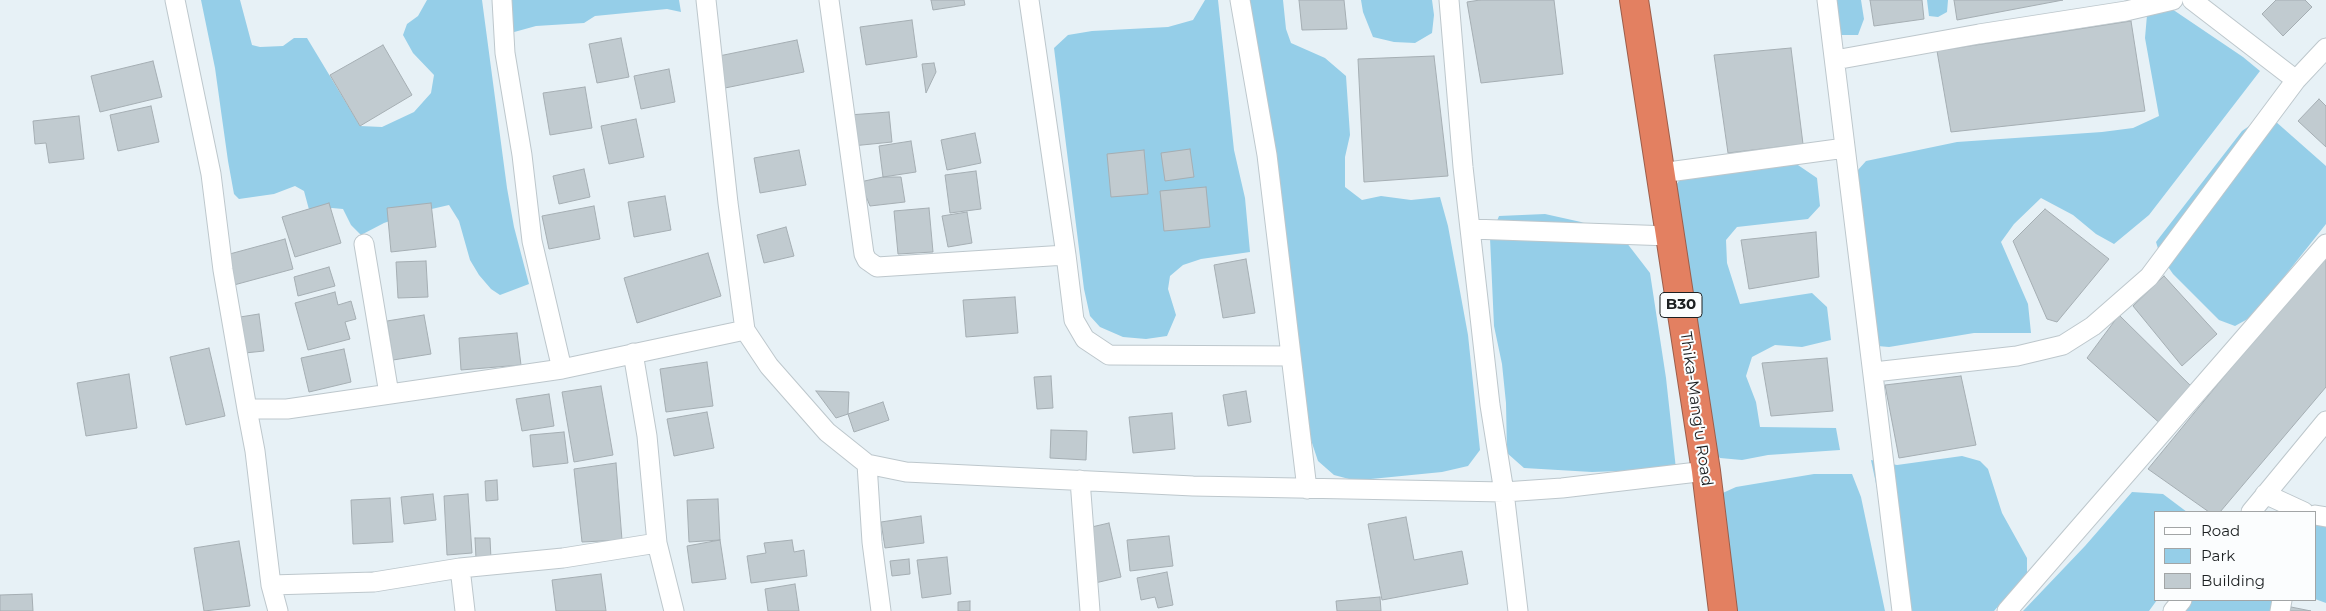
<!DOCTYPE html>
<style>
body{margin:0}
#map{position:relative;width:2326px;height:611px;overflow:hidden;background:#e7f1f6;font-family:Montserrat,sans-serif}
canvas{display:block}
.legend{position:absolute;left:2154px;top:511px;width:162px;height:90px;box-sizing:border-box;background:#fbfdfe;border:1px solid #a2a5a6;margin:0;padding:6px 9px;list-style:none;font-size:15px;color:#1c2022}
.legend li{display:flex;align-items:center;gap:10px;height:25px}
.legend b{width:25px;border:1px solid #a2a5a6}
</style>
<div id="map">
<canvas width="2326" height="611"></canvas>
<ul class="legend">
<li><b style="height:6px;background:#fff"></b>Road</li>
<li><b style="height:14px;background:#95cee8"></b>Park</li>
<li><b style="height:14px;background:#c1cbd0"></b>Building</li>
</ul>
</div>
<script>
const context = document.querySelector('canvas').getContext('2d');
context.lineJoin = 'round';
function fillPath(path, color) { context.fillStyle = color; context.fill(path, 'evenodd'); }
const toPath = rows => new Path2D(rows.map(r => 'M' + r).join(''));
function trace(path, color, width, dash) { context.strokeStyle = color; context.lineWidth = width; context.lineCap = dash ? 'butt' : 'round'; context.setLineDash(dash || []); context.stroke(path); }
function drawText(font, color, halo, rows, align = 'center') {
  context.font = font + ' Montserrat,sans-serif'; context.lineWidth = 4; context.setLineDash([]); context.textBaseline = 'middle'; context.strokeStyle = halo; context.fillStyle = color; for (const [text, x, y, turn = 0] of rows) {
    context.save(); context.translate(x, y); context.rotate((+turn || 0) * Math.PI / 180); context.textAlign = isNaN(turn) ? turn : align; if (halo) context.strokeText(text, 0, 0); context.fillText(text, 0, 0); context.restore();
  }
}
fillPath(toPath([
 [201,0,240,0,252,45,260,47,283,46,294,38,307,38,360,126,382,127,414,112,431,93,434,75,413,53,403,35,407,24,418,16,427,0,482,0,507,188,514,227,529,284,500,295,491,289,479,275,470,260,459,221,449,205,410,214,384,223,361,235,351,225,343,209,332,208,311,217,304,191,295,186,274,194,239,199,234,194,228,161,215,68],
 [504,0,679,0,681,12,667,9,595,16,584,23,536,26,507,34],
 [1205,0,1218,0,1234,150,1245,198,1250,252,1201,259,1183,265,1170,276,1168,289,1176,315,1167,336,1146,339,1123,337,1100,327,1090,316,1084,289,1054,48,1068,35,1092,31,1168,27,1193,20],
 [1241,0,1283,0,1286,29,1291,43,1325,58,1346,76,1350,135,1345,157,1345,187,1362,200,1381,196,1411,200,1440,197,1448,226,1468,335,1480,450,1468,466,1442,472,1371,479,1349,479,1334,475,1318,461,1307,428],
 [1361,0,1432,0,1434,15,1432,33,1415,43,1394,42,1373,37,1363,12],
 [1819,0,1861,0,1864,19,1858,35,1826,35],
 [1927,0,1948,0,1947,12,1938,17,1929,16],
 [2169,7,2243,57,2260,71,2149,215,2114,244,2096,234,2073,215,2041,198,2014,224,2001,242,2028,304,2031,333,1974,333,1889,347,1866,345,1850,179,1866,161,1957,142,2102,132,2133,128,2159,116,2145,38,2147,15],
 [2262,117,2275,121,2326,166,2326,224,2253,316,2235,326,2219,320,2173,274,2160,255,2156,242,2242,131],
 [1795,163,1817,178,1820,206,1808,219,1737,227,1726,240,1727,263,1740,304,1812,293,1827,307,1831,340,1802,347,1775,345,1752,357,1746,376,1756,402,1760,427,1836,428,1840,450,1768,455,1742,460,1720,458,1709,446,1673,190,1684,173],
 [1545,214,1581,222,1623,238,1650,273,1666,378,1676,469,1592,472,1524,468,1507,453,1506,403,1502,364,1494,326,1490,238,1499,216],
 [1962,456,1980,461,1988,469,2002,513,2027,558,2027,573,1994,611,1903,611,1871,460,1897,465],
 [1814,474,1852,474,1861,497,1885,611,1727,611,1716,496,1736,487],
 [2132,492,2163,494,2187,512,2155,512,2155,600,2157,600,2149,611,2023,611,2085,546],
 [2315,519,2326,522,2326,603,2315,599],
 [2180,600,2276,600,2270,611,2174,611]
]), '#95cee8');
const building = toPath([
 [931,0,964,0,965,5,933,10,931,0],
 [1299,0,1344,0,1347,29,1302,30,1299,0],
 [1480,0,1554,0,1563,74,1481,83,1467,2,1480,0],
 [1870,0,1922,0,1924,19,1874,26,1870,0],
 [1954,0,2063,0,1957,20,1954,0],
 [2276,0,2305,0,2312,7,2283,36,2262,14,2276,0],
 [912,20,917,57,866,65,860,27,912,20],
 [2131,21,2145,111,1951,132,1937,51,2131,21],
 [621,38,629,77,597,83,589,44,621,38],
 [797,40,804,72,725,88,719,56,797,40],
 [383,45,412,95,360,126,330,75,383,45],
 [1791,48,1803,144,1728,153,1714,55,1791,48],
 [1434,56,1448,176,1364,182,1358,59,1434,56],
 [153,61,162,97,100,112,91,76,153,61],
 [934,63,936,72,926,93,922,64,934,63],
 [669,69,675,102,641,109,634,76,669,69],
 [585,87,592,128,550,135,543,93,585,87],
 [2319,99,2326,106,2326,147,2298,121,2319,99],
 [151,106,159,142,118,151,110,115,151,106],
 [889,112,892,142,852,146,849,115,889,112],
 [79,116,84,159,49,163,46,143,35,144,33,121,79,116],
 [636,119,644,157,609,164,601,126,636,119],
 [975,133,981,163,947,170,941,140,975,133],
 [911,141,916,172,883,177,879,146,911,141],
 [1190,149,1194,177,1165,181,1161,153,1190,149],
 [799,150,806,185,760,193,754,158,799,150],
 [1144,150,1148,194,1111,197,1107,154,1144,150],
 [584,169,590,197,559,204,553,176,584,169],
 [976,171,981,209,950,213,945,175,976,171],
 [883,177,901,177,905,202,870,206,860,182,883,177],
 [1206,187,1210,227,1164,231,1160,191,1206,187],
 [665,196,671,230,634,237,628,202,665,196],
 [329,203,341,243,295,257,282,217,329,203],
 [431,203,436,247,391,252,387,208,431,203],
 [594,206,600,239,549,249,542,216,594,206],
 [929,208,933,252,898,254,894,211,929,208],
 [2045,209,2109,259,2057,322,2047,319,2013,241,2045,209],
 [967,212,972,243,948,247,942,216,967,212],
 [786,227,794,256,764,263,757,235,786,227],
 [1816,232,1819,277,1749,289,1741,240,1816,232],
 [285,239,293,269,234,285,226,255,285,239],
 [708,253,721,296,637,323,624,278,708,253],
 [2326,258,2326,387,2220,512,2209,512,2148,469,2273,317,2326,258],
 [1246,259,1255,313,1223,318,1214,265,1246,259],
 [426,261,428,297,398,298,396,262,426,261],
 [329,267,335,286,298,296,294,277,329,267],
 [2164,276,2217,334,2182,366,2133,306,2164,276],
 [335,292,338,305,351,301,356,319,345,322,350,339,308,350,295,303,335,292],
 [1015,297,1018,333,966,337,963,300,1015,297],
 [259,314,264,351,245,353,240,317,259,314],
 [424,315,431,354,393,360,387,321,424,315],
 [2119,315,2195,390,2163,426,2087,358,2119,315],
 [517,333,521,365,461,370,459,338,517,333],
 [209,348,225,416,186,425,170,357,209,348],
 [344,349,351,382,309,392,301,358,344,349],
 [1827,358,1833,411,1771,416,1762,363,1827,358],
 [707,362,713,406,666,412,660,369,707,362],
 [129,374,137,428,86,436,77,383,129,374],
 [1051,376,1053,408,1037,409,1034,377,1051,376],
 [1961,376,1976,445,1899,458,1885,385,1961,376],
 [601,386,613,455,574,462,562,392,601,386],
 [816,391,849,392,848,414,836,418,816,391],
 [1246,391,1251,422,1228,426,1223,395,1246,391],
 [549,394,554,426,522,431,516,399,549,394],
 [883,402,889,420,854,432,848,414,883,402],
 [707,412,714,448,674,456,667,419,707,412],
 [1172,413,1175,449,1133,453,1129,417,1172,413],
 [1051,430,1087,431,1086,460,1050,458,1051,430],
 [564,432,568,463,533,467,530,435,564,432],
 [616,463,622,540,582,542,574,469,616,463],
 [497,480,498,500,486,501,485,481,497,480],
 [433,494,436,520,404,524,401,497,433,494],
 [468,494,472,553,447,555,444,496,468,494],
 [390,498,393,542,353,544,351,500,390,498],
 [718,499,720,540,689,542,687,500,718,499],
 [921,516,924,543,885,548,881,522,921,516],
 [1406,517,1414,560,1462,551,1468,584,1382,600,1368,524,1406,517],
 [1109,523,1121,577,1095,583,1083,529,1109,523],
 [1169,536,1173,566,1130,571,1127,540,1169,536],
 [475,538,490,538,491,559,476,559,475,538],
 [720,540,726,579,692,583,687,546,720,540],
 [792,540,794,552,804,550,807,576,751,583,747,556,766,553,764,543,792,540],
 [239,541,250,606,204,611,194,548,239,541],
 [947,557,951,594,922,598,917,560,947,557],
 [909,559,910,574,892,576,890,561,909,559],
 [1167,572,1173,605,1158,608,1155,597,1141,600,1137,578,1167,572],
 [601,574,606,611,556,611,552,580,601,574],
 [795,584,799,611,768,611,765,589,795,584],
 [32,594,33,611,0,611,0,595,32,594],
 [1380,597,1381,611,1337,611,1336,601,1380,597],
 [970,601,970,611,958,611,958,602,970,601],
 [2291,607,2311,611,2290,611,2291,607]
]);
fillPath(building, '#c1cbd0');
trace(building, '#a5aeb3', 1);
const street = toPath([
 [175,0,211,174,223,270,247,409,287,409,562,369,745,330],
 [502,0,505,53,522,155,532,241,562,369],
 [706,0,728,203,745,330,769,366,827,432,867,464,906,472,1193,486,1504,492,1562,488,1706,471],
 [829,0,864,254,867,260,877,267,1066,255,1074,320,1085,339,1109,355,1290,356],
 [1029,0,1066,255],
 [1240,0,1267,155,1307,489],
 [1449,0,1463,167,1490,405,1504,492,1518,611],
 [1827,0,1902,611],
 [2192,0,2296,80],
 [1835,60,1979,34,2126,11,2173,0],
 [1661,173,1845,148],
 [1471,229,1670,236],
 [364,244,389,394],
 [633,353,647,436,657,543,674,611],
 [1874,372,2017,356,2063,345,2093,326,2149,277,2296,80,2326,48],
 [247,409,255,451,271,585,278,611],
 [867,464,872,542,881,611],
 [1080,480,1090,611],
 [2265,494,2304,512],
 [2251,512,2326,421],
 [2315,515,2326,517],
 [271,585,374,582,460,568],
 [465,611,460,568,563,558,657,543],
 [2007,611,2326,244],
 [2173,611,2182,600],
 [2280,611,2282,600]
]);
const highway = toPath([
 [1634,0,1706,471,1723,611]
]);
trace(street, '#bdc7cc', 21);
trace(highway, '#9d5e4b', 30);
trace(street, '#fff', 19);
trace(highway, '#e38061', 28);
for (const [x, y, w] of [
 [1681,305,42]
]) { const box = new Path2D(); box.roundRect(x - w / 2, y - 12.5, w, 25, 4); context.fillStyle = '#fbfdfe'; context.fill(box); trace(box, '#1c2022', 1); }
drawText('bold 15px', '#1c2022', null, [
 ["B30",1681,305]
]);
drawText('16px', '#1c2022', '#fbfdfe', [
 ["Thika-Mang'u Road",1696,409,82]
]);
</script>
